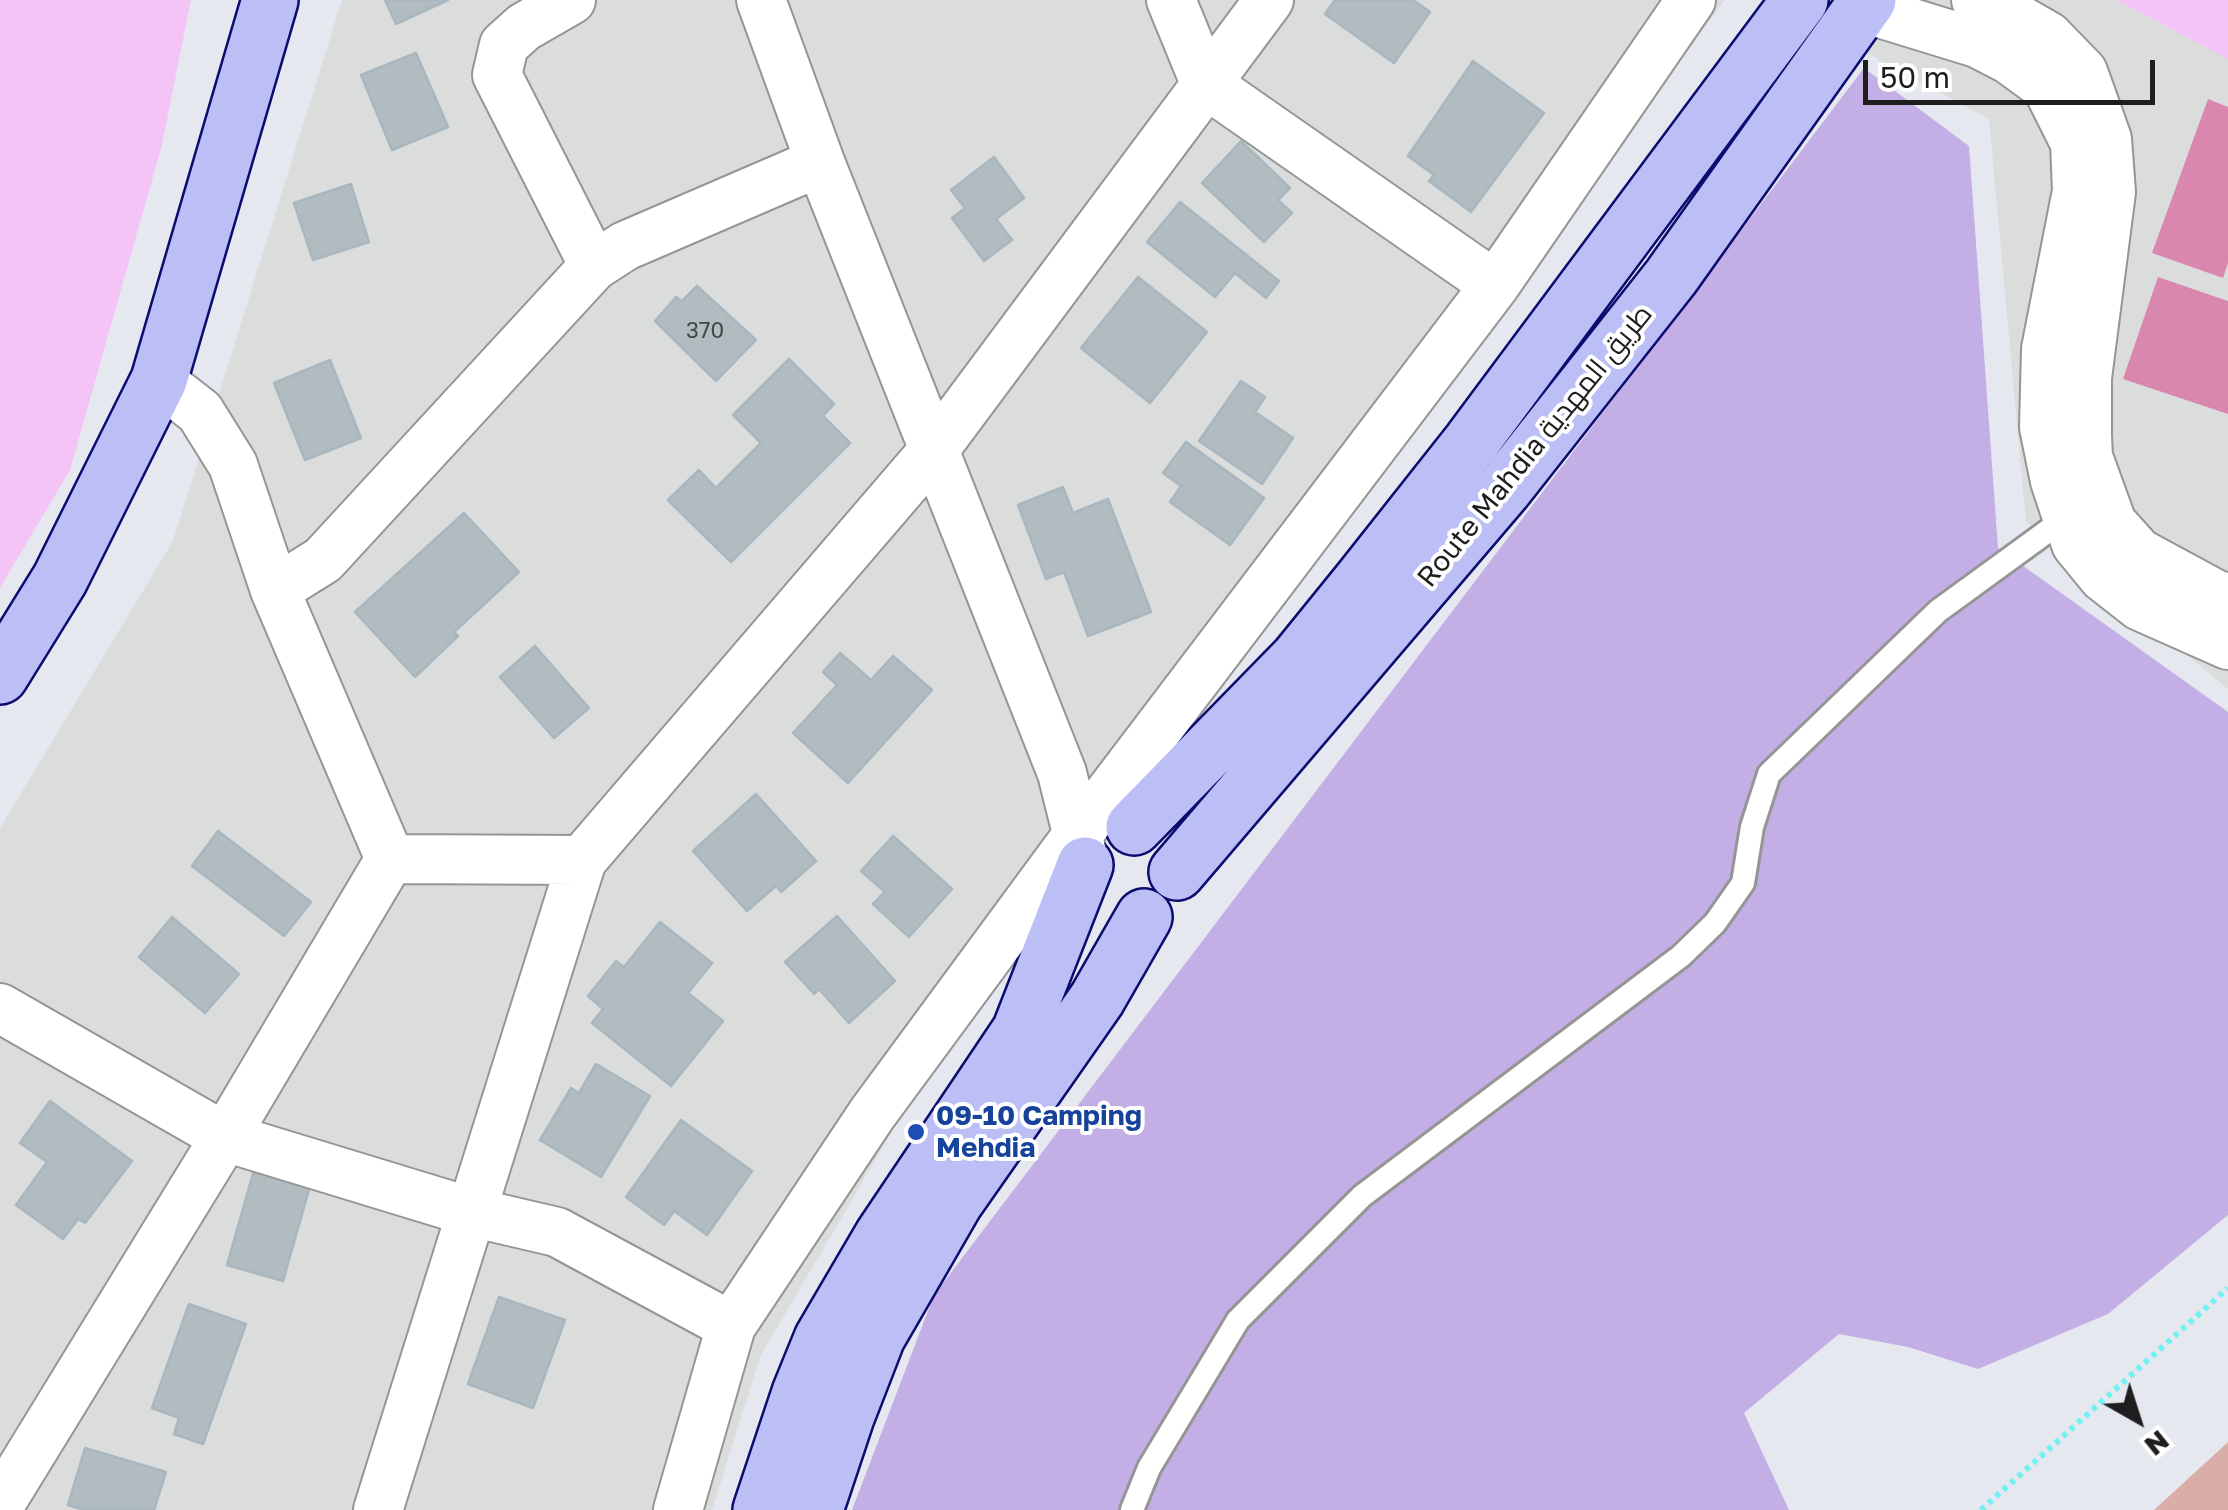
<!DOCTYPE html>
<meta charset="utf-8">
<style>
body{margin:0}
#map{position:relative;width:2228px;height:1510px;overflow:hidden;background:#e5e9ef;font-family:"Golos Text",sans-serif}
canvas{display:block}
.north{position:absolute;left:2088px;top:1370px;width:100px;height:100px;-webkit-text-stroke:8px #fff;paint-order:stroke;rotate:141deg;font-size:28px;font-weight:700;line-height:40px;text-align:center;color:#1e1e1e}
.north::after{content:'';display:block;margin:auto;width:35px;height:45px;background:#1e1e1e;clip-path:polygon(50% 0,100% 100%,50% 72%,0 100%)}
.scale{position:absolute;left:1863px;top:60px;width:292px;height:45px;box-sizing:border-box;border:5px solid #1e1e1e;border-top:0;padding-left:12px;font-size:30px;line-height:35px;white-space:nowrap;color:#1e1e1e;-webkit-text-stroke:8px #fff;paint-order:stroke}
</style>
<div id="map">
<canvas width="2228" height="1510"></canvas>
<div class="north">N</div>
<div class="scale">50 m</div>
</div>
<script>
const context = document.querySelector('canvas').getContext('2d');
context.lineJoin = 'round';
function fillPath(path, color) { context.fillStyle = color; context.fill(path, 'evenodd'); }
const toPath = rows => new Path2D(rows.map(r => 'M' + r).join(''));
function trace(path, color, width, dash) { context.strokeStyle = color; context.lineWidth = width; context.lineCap = dash ? 'butt' : 'round'; context.setLineDash(dash || []); context.stroke(path); }
function drawText(font, color, halo, rows, align = 'center') {
  context.font = font + ' "Golos Text",Cairo,sans-serif'; context.lineWidth = 8; context.setLineDash([]); context.textBaseline = 'middle'; context.strokeStyle = halo; context.fillStyle = color; for (const [text, x, y, turn = 0] of rows) {
    context.save(); context.translate(x, y); context.rotate((+turn || 0) * Math.PI / 180); context.textAlign = isNaN(turn) ? turn : align; if (halo) context.strokeText(text, 0, 0); context.fillText(text, 0, 0); context.restore();
  }
}
fillPath(toPath([
 [342,0,1725,0,954,1025,760,1357,712,1510,0,1510,0,828,173,541],
 [1769,0,2228,0,2228,689,2026,521,1989,119]
]), '#dbdcdc');
fillPath(toPath([
 [1864,68,1969,146,1998,548,2228,712,2228,1215,2108,1314,1978,1369,1908,1347,1839,1334,1744,1413,1789,1510,852,1510,934,1295]
]), '#c4aee6');
fillPath(toPath([
 [0,0,191,0,162,145,70,470,0,588],
 [2117,0,2228,0,2228,59]
]), '#f5c4f6');
fillPath(toPath([
 [2208,99,2228,107,2228,263,2223,278,2152,253],
 [2158,277,2228,301,2228,414,2123,379]
]), '#d987af');
fillPath(toPath([
 [2228,1442,2228,1510,2154,1510]
]), '#daaea8');
const building = toPath([
 [385,0,448,0,396,24,385,0],
 [1335,0,1413,0,1430,12,1394,63,1325,14,1335,0],
 [416,53,448,127,392,150,361,75,416,53],
 [1473,61,1544,113,1471,212,1429,181,1434,175,1408,156,1473,61],
 [1241,141,1290,188,1278,200,1292,213,1264,242,1202,183,1241,141],
 [994,157,1024,198,996,219,1012,240,984,261,952,218,965,208,951,190,994,157],
 [351,184,369,242,313,260,294,203,351,184],
 [1180,202,1279,281,1266,298,1235,273,1215,297,1147,242,1180,202],
 [1138,277,1207,332,1150,403,1081,348,1138,277],
 [697,286,756,340,716,381,655,321,676,297,682,301,697,286],
 [789,359,834,404,823,416,850,443,731,562,668,500,699,470,716,488,761,443,733,415,789,359],
 [330,360,361,438,305,460,274,383,330,360],
 [1241,381,1265,397,1255,412,1293,438,1262,484,1199,441,1241,381],
 [1186,442,1264,498,1230,545,1170,502,1181,486,1163,473,1186,442],
 [1063,487,1073,513,1108,499,1151,612,1088,636,1064,572,1046,579,1018,505,1063,487],
 [464,513,519,572,454,632,458,636,415,677,355,612,464,513],
 [535,646,589,708,554,738,500,677,535,646],
 [840,653,871,680,893,656,932,690,848,783,793,733,837,685,823,672,840,653],
 [756,794,816,861,781,892,776,886,747,911,693,851,756,794],
 [218,831,311,902,284,936,192,866,218,831],
 [893,836,952,889,909,937,873,904,885,892,861,871,893,836],
 [837,916,895,981,849,1023,819,989,814,994,785,962,837,916],
 [172,917,239,974,205,1013,139,957,172,917],
 [660,922,712,963,688,993,723,1021,671,1086,592,1023,603,1009,588,996,616,961,624,967,660,922],
 [596,1064,650,1096,601,1177,540,1140,571,1088,579,1093,596,1064],
 [50,1101,132,1161,85,1223,78,1219,63,1239,16,1205,47,1162,20,1143,50,1101],
 [681,1120,752,1171,707,1235,674,1211,664,1225,626,1197,681,1120],
 [254,1170,310,1186,283,1281,227,1265,254,1170],
 [499,1297,565,1320,533,1408,468,1384,499,1297],
 [189,1304,246,1324,203,1444,174,1434,179,1418,152,1408,189,1304],
 [85,1448,166,1472,154,1510,84,1510,68,1505,85,1448]
]);
fillPath(building, '#b2bbbf');
trace(building, '#a8b7bf', 2.5);
const lane = toPath([
 [1132,1510,1149,1468,1238,1320,1362,1196,1681,956,1715,923,1743,883,1752,827,1769,774,1938,611,2067,517]
]);
const street = toPath([
 [571,0,524,27,504,45,497,75,594,266],
 [761,0,820,162,1062,773,1083,857],
 [1171,0,1205,83,1495,285],
 [1976,0,1999,8,2048,36,2083,72,2107,139,2111,192,2087,378,2087,435,2088,457,2112,523,2139,553,2217,595,2228,598],
 [1863,8,1977,43,2010,60,2047,87,2075,143,2077,191,2046,349,2044,427,2055,481,2076,544,2103,577,2140,606,2228,645],
 [159,380,200,412,233,465,275,590,390,859,582,860,934,450,1269,0],
 [275,590,323,560,594,266,625,246,820,162],
 [0,1008,225,1137,471,1212,557,1232,731,1326],
 [0,1504,225,1137,390,859],
 [378,1510,582,860],
 [678,1510,731,1326,872,1114,1076,837,1495,285,1691,0]
]);
const secondary = toPath([
 [0,676,60,579,159,380,270,0],
 [1134,827,1298,659,1362,580,1471,442,1800,0],
 [1177,872,1504,489,1671,277,1868,0],
 [761,1510,800,1393,822,1339,883,1235,1020,1031,1085,865],
 [815,1510,846,1417,877,1337,955,1202,1097,999,1144,917]
]);
trace(lane, '#959595', 28);
trace(street, '#959595', 52);
trace(secondary, '#0c0b6f', 60);
trace(toPath([
 [1981,1510,2228,1288]
]), '#73f1f2', 6, [5, 5]);
trace(lane, '#fff', 22);
trace(street, '#fff', 48);
trace(secondary, '#bcbff6', 55);
for (const [x, y, r, color] of [
 [916,1132,10,"#1a4fb4"]
]) { const dot = new Path2D(); dot.arc(x, y, r, 0, 2 * Math.PI); context.fillStyle = color; context.fill(dot); trace(dot, '#fff', 4); }
drawText('22px', '#434546', null, [
 ["370",705,331]
]);
drawText('28px', '#1e1e1e', '#fff', [
 ["Route Mahdia طريق المهدية",1535,446,-51]
]);
drawText('bold 28px', '#164399', '#fff', [
 ["09-10 Camping",936,1116],
 ["Mehdia",936,1148]
], 'left');
</script>
